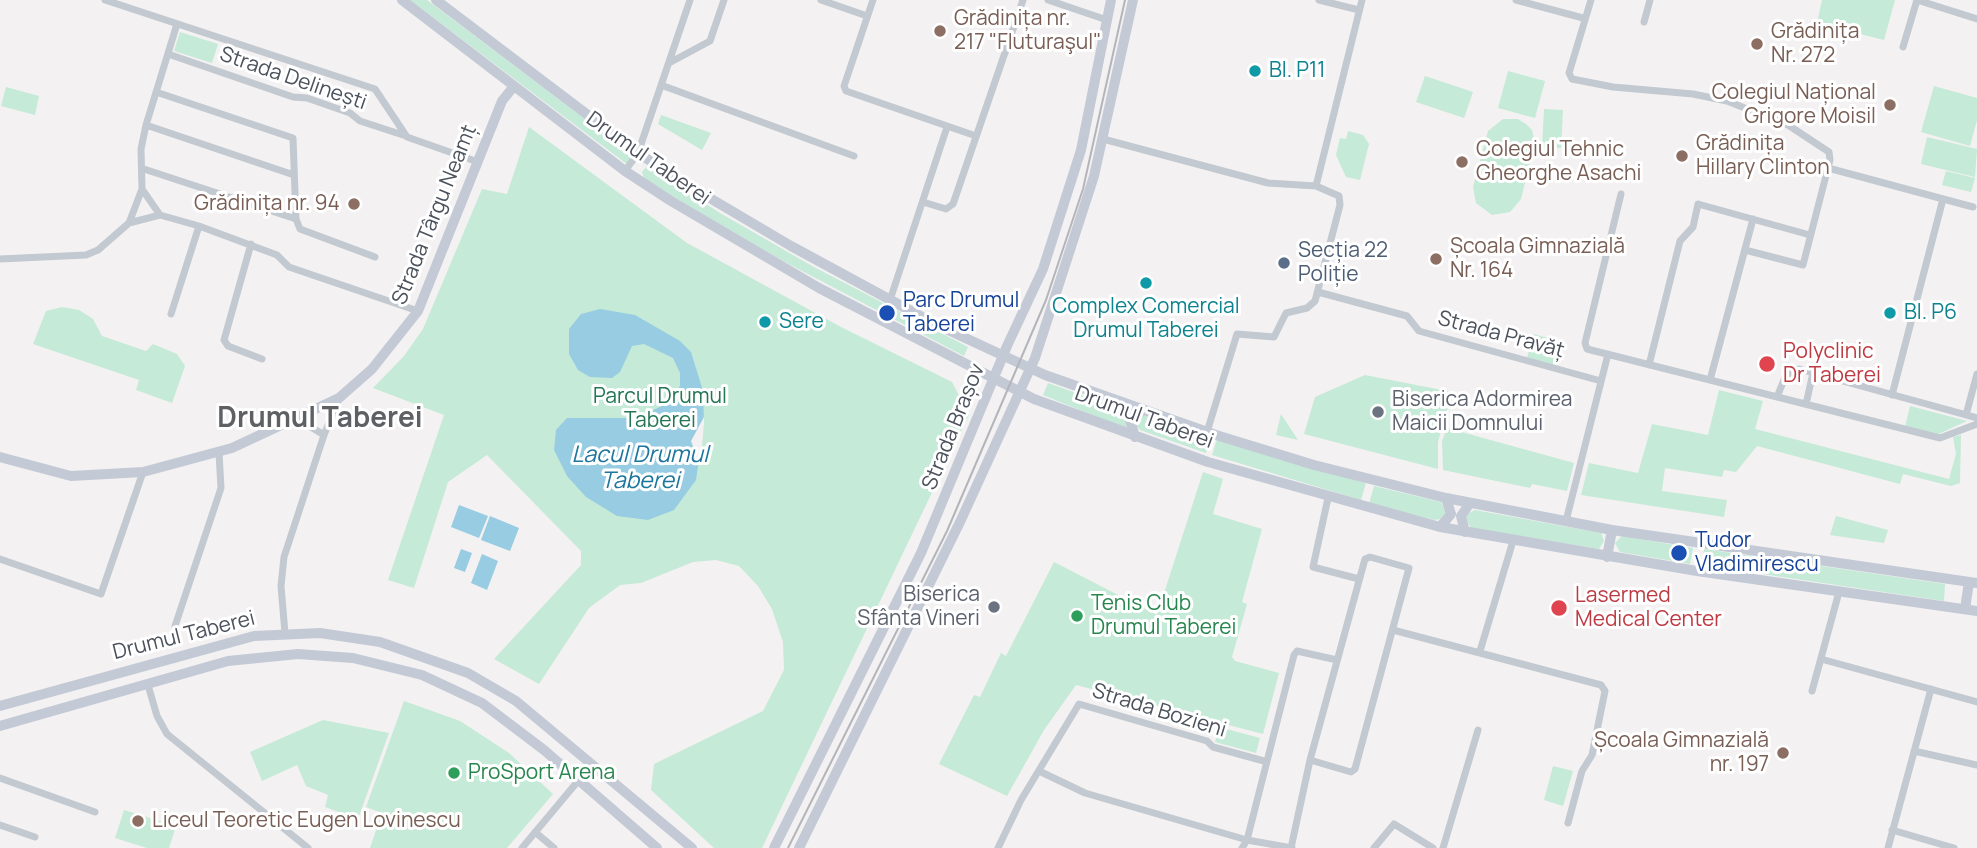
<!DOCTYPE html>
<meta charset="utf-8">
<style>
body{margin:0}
canvas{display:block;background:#f3f1f1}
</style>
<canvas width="1977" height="848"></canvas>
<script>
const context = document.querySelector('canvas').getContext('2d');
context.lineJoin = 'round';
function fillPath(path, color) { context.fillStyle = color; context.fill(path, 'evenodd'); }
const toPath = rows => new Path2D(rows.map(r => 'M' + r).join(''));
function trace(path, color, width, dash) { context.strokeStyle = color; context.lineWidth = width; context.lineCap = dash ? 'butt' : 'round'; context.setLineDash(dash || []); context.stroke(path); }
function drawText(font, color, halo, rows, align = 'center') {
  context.font = font + ' Manrope,sans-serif'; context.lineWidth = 6; context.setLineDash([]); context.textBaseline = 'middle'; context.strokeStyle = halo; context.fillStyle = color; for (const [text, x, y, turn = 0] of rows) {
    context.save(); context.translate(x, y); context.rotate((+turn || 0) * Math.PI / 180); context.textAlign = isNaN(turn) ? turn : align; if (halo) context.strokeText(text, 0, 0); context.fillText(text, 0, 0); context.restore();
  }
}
fillPath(toPath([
 [410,0,427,0,634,156,635,164,628,165],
 [1822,0,1895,0,1884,40,1817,23],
 [180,32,218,44,212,63,174,51],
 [1508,71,1545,81,1535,118,1498,108],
 [1425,76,1473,92,1464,118,1416,102],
 [1934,86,1977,98,1977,120,1970,146,1921,132],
 [6,87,39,96,35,115,1,106],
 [1544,109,1563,110,1561,148,1542,147],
 [661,115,711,133,702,150,658,124],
 [1503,119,1518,119,1526,124,1532,130,1535,143,1521,199,1510,212,1492,215,1476,203,1473,187,1488,131],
 [529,127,687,243,841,327,952,382,969,415,762,848,714,848,651,790,654,764,763,711,784,670,783,642,772,609,758,586,739,566,716,560,693,562,641,583,620,585,589,608,539,684,494,659,581,565,581,551,487,455,448,482,414,588,388,580,444,415,373,388,404,356,423,329,482,189,507,194],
 [1348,131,1363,135,1369,144,1360,180,1346,177,1336,155,1340,138,1346,139],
 [1927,137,1977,149,1975,177,1921,164],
 [647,166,720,213,812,266,968,347,964,356,783,261,698,212,644,178,642,172],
 [1946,171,1975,178,1971,192,1942,185],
 [62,307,79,310,93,319,102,336,146,351,153,344,177,354,185,366,172,403,136,390,139,380,33,344,46,311],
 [1533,334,1563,342,1557,366,1527,358],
 [1365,375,1452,392,1438,442,1438,469,1304,434,1315,397],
 [1048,383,1130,412,1126,429,1043,395],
 [1719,390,1763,401,1755,429,1949,479,1956,454,1953,437,1961,435,1960,483,1951,486,1903,474,1900,484,1757,446,1736,472,1724,470,1722,477,1665,468,1662,491,1727,500,1724,517,1581,495,1589,463,1638,473,1652,424,1708,435],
 [1910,406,1967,421,1936,435,1905,427],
 [1144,414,1210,437,1206,453,1140,430,1134,423],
 [1281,414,1298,440,1276,435],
 [1447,428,1574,463,1567,491,1532,484,1530,488,1443,470,1442,441],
 [1217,439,1366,483,1361,500,1212,455],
 [1203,472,1223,479,1213,514,1262,529,1242,602,1247,604,1232,657,1235,661,1279,673,1263,734,1076,685,1044,730,1007,796,939,764,974,695,980,697,1001,653,1006,656,1054,562,1157,615],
 [1374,486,1441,502,1446,512,1440,519,1435,520,1369,504],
 [1475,510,1601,533,1604,541,1599,549,1471,528,1466,519,1467,514],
 [1836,516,1888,530,1884,543,1830,535],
 [1622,536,1693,548,1690,564,1620,552,1615,543],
 [1704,549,1945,584,1944,601,1702,565],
 [404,701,460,721,509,753,553,794,507,848,370,848,382,813,366,807],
 [323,720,389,733,358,819,325,807,328,795,306,786,297,765,262,781,250,752],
 [1219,727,1260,738,1256,753,1215,742],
 [1553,766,1573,771,1563,806,1544,800],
 [124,810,176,826,169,848,147,848,115,838]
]), '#c5ead7');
fillPath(toPath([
 [600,309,635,315,680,341,691,352,703,391,704,425,696,480,674,510,648,520,617,516,586,497,567,476,554,450,556,430,567,418,636,418,662,406,680,386,680,373,673,358,644,344,632,346,620,372,612,378,590,377,578,370,569,354,569,329,581,314],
 [459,505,488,516,479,538,451,527],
 [490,516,519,528,510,551,481,540],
 [461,549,472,553,465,572,454,568],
 [482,554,498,561,487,590,471,583]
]), '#97cce2');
fillPath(toPath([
 [704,417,704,425,700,465,691,441]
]), '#f3f1f1');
trace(toPath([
 [105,0,375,89,407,137,478,162],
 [821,0,867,16],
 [873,0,844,86,846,91,976,136],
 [1048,0,1107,20],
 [1319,0,1359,10],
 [1516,0,1583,18],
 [1591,0,1569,73,1572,79,1613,87,1693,94,1727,101,1788,125,1829,152,1830,160,1803,265,1745,250],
 [1917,0,1977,19],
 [1644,22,1650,0],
 [1903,47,1917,0],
 [168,54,293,97,307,98,350,113,360,121,406,136],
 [669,63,710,41,724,0],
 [661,85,854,156],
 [156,92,293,138,296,219,300,229,375,257],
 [146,125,294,175],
 [1103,139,1268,183,1316,186,1339,196,1340,205,1315,301,1307,308,1286,313,1274,337,1237,334,1207,432],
 [1828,168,1973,207],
 [144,169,296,219],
 [625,171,638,153,690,0],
 [1316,186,1362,0],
 [142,189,160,215],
 [1621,194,1585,343,1587,349,1940,438,1977,424],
 [923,202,946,209,953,204,1023,0],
 [129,223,160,215,199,226,277,255,289,267,418,311],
 [251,244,224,340,228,346,262,359],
 [0,259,86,255,98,250,129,223,142,189,141,149,146,125,177,24],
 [1318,292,1407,316,1419,331,1601,381],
 [890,300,947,127],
 [171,314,199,226],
 [1649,365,1680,241,1693,227,1698,204,1810,235],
 [1710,380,1753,219],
 [1892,395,1943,199],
 [1777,397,1786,375,1799,369,1977,418],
 [1806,404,1813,373],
 [1966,415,1977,374],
 [298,419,324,435],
 [1328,498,1313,567,1359,579],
 [1566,521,1608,354],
 [0,559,101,594,143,472],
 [175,626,221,488,219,453],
 [1393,630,1601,685,1605,691,1592,755,1582,771,1568,823],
 [285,633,281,586,284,557,324,435,339,399],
 [1480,651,1513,541],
 [1821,659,1977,702],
 [148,685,157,716,167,734,308,848],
 [1812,691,1839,592],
 [1914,751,1977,765],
 [1039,771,1085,793,1247,840,1292,848],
 [0,778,95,812],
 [0,825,35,837],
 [1892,830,1954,848],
 [535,832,554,848],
 [522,848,578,781],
 [998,848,1021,800,1079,704,1207,741,1213,747,1264,761],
 [1242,848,1247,840,1294,655,1297,651,1337,660],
 [1291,848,1310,760,1365,559,1370,557,1409,568,1355,769,1351,772,1310,760],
 [1374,848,1394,824,1433,848],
 [1443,848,1478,730],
 [1888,848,1931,689]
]), '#c3c9d0', 7);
trace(toPath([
 [402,0,625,171,671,201,819,288,1034,399,1208,462,1440,527,1697,571,1977,611],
 [436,0,638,153,686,184,791,246,933,323,1045,375,1216,435,1314,465,1446,498,1612,530,1977,583],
 [1135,437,1130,420,1144,410],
 [0,457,71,476,143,472,232,448,339,398,372,369,418,311,502,101,514,86],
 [1440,527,1451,514,1446,498],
 [1465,532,1461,516,1470,503],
 [1607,557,1612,530],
 [1965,609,1969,582],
 [0,706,254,636,320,633,380,642,468,673,516,701,692,848],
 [0,726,228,661,298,654,353,658,422,675,482,703,544,750,657,848],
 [774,848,921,553,1007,346,1043,269,1081,150,1111,0],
 [799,848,960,522,1035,358,1094,176,1133,0]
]), '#c4cad5', 10);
trace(toPath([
 [788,848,947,531,1046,300,1083,189,1125,0]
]), '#b3b5ba', 2);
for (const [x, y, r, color] of [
 [940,31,7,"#8d6e63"],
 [1757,44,7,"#8d6e63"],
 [1255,71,7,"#0f9aa8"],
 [1890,105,7,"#8d6e63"],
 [1682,156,7,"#8d6e63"],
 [1462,162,7,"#8d6e63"],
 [354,204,7,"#8d6e63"],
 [1436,259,7,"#8d6e63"],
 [1284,263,7,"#5c6f8a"],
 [1146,283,7,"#0f9aa8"],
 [887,313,9,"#1a4fb4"],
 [1890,313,7,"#0f9aa8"],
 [765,322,7,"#0f9aa8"],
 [1767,364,9,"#e0444e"],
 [1378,412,7,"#6b7280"],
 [1679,553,9,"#1a4fb4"],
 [994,607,7,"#6b7280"],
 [1559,608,9,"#e0444e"],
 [1077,616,7,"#2e9e5b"],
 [1783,753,7,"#8d6e63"],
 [454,773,7,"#2e9e5b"],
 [138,821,7,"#8d6e63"]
]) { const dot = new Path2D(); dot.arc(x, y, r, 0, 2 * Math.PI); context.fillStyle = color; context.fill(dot); trace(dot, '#fff', 2.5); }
drawText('21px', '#785e54', '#fff', [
 ["Grădinița nr.",954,19],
 ["217 \"Fluturaşul\"",954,43],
 ["Grădinița",1771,32],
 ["Nr. 272",1771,56],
 ["Colegiul Național",1876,93,"right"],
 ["Grigore Moisil",1876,117,"right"],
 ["Grădinița",1696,144],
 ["Hillary Clinton",1696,168],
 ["Colegiul Tehnic",1476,150],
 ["Gheorghe Asachi",1476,174],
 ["Grădinița nr. 94",340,204,"right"],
 ["Școala Gimnazială",1450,247],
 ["Nr. 164",1450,271],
 ["Școala Gimnazială",1769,741,"right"],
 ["nr. 197",1769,765,"right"],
 ["Liceul Teoretic Eugen Lovinescu",152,821]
], 'left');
drawText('21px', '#0d838f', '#fff', [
 ["Bl. P11",1269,71],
 ["Complex Comercial",1146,307,"center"],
 ["Drumul Taberei",1146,331,"center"],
 ["Bl. P6",1904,313],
 ["Sere",779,322]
], 'left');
drawText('21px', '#4b525c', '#fff', [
 ["Strada Delinești",293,79,19],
 ["Drumul Taberei",648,159,35],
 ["Strada Târgu Neamț",435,215,-68],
 ["Strada Pravăț",1501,335,15],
 ["Drumul Taberei",1144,418,20],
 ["Strada Brașov",954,427,-68],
 ["Drumul Taberei",184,636,-14],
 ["Strada Bozieni",1159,711,17]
]);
drawText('21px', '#4e5e75', '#fff', [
 ["Secția 22",1298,251],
 ["Poliție",1298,275]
], 'left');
drawText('21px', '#164399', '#fff', [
 ["Parc Drumul",903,301],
 ["Taberei",903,325],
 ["Tudor",1695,541],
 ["Vladimirescu",1695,565]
], 'left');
drawText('21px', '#be3a42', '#fff', [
 ["Polyclinic",1783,352],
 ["Dr Taberei",1783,376],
 ["Lasermed",1575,596],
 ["Medical Center",1575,620]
], 'left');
drawText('21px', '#237554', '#fff', [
 ["Parcul Drumul",660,397],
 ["Taberei",660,421]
]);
drawText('21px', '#5b616d', '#fff', [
 ["Biserica Adormirea",1392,400],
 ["Maicii Domnului",1392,424],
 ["Biserica",980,595,"right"],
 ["Sfânta Vineri",980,619,"right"]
], 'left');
drawText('21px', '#27864d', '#fff', [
 ["Tenis Club",1091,604],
 ["Drumul Taberei",1091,628],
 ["ProSport Arena",468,773]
], 'left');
drawText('italic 23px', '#1e769c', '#fff', [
 ["Lacul Drumul",640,456],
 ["Taberei",640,482]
]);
drawText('bold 28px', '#5e6064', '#fff', [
 ["Drumul Taberei",320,419]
]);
</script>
